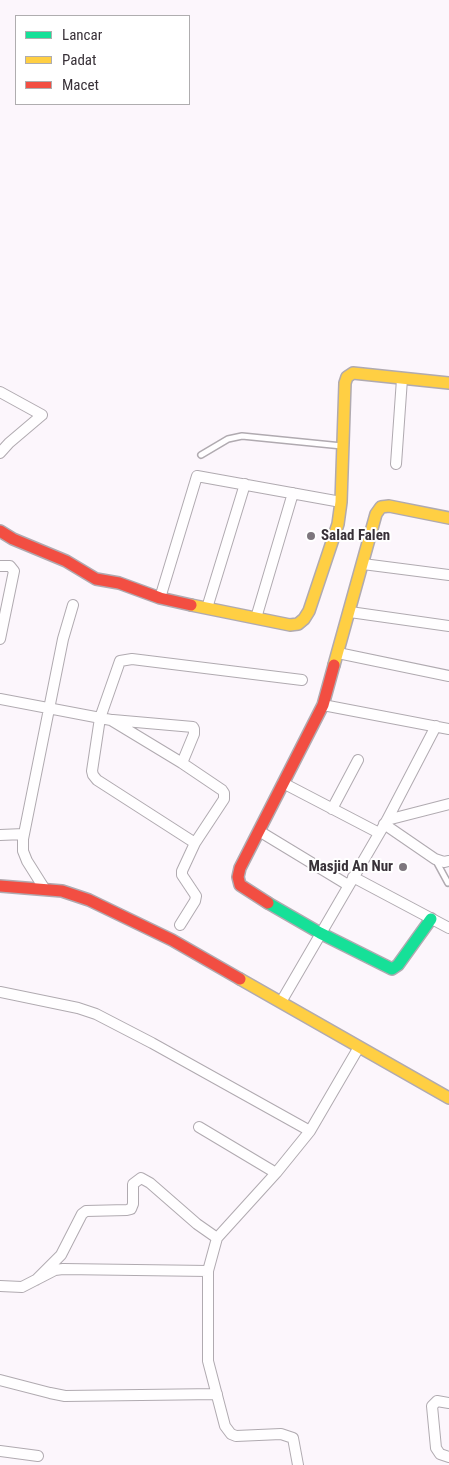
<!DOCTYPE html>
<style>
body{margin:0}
#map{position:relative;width:449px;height:1465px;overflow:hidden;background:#fcf6fc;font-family:"Roboto Condensed",sans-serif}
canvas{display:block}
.legend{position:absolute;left:15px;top:15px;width:175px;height:90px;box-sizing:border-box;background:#fff;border:1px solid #afadaf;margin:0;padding:6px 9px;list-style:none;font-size:15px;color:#383138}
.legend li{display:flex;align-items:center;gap:10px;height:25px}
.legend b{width:25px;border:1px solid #afadaf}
</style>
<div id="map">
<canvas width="449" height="1465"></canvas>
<ul class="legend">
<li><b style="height:6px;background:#16e098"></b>Lancar</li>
<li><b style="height:6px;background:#ffcf43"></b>Padat</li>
<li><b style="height:6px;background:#f24e42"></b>Macet</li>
</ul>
</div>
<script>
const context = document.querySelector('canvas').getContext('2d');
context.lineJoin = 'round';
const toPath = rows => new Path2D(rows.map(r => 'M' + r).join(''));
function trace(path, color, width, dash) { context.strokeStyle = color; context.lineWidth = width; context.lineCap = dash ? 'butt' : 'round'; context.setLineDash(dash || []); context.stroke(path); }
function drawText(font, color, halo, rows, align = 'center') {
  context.font = font + ' "Roboto Condensed",sans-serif'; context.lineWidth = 4; context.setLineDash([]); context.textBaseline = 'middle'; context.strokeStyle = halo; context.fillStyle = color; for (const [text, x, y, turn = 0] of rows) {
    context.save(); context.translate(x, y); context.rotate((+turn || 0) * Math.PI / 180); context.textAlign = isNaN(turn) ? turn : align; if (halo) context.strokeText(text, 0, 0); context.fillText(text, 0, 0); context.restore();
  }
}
const lane = toPath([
 [201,455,228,439,242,436,342,446],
 [435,859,448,883]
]);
const street = toPath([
 [0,392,42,415,9,443,0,453],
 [396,464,402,379],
 [363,564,449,575],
 [0,566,10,566,14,571,0,639],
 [160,598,197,476,341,502],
 [207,608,245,484],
 [350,612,449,626],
 [256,618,293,493],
 [338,653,449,676],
 [0,699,111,720,182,763,222,790,224,793,224,799,195,843,182,871,182,875,196,896,195,901,180,925],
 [323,705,449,729],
 [113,720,193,727,194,729,194,734,182,763],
 [283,783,379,833],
 [332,809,358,760],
 [387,820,449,804],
 [384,824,435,859,444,862,449,861],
 [259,831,348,885],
 [0,835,24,834],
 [195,843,97,780,93,775,92,771,100,718,120,661,132,659,302,680],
 [353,877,449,928],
 [44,888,27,861,23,851,23,839,63,639,73,605],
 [0,992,78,1008,96,1014,152,1043,310,1131],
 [281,1002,387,820,436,726],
 [199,1127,276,1173],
 [36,1280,61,1255,82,1214,86,1211,127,1210,131,1209,133,1204,133,1184,141,1178,150,1183,197,1224,217,1238],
 [0,1286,22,1287,55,1270,63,1269,208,1271],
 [0,1380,50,1393,65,1396,217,1394],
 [449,1403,437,1401,432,1406,436,1448,440,1454,449,1457],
 [0,1451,38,1456],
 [298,1465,293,1438,281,1434,236,1436,231,1434,225,1426,208,1361,208,1271,217,1238,276,1173,310,1131,359,1047]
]);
const fast = toPath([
 [268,903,320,933,392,969,398,965,431,919]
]);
const slow = toPath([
 [191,605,290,625,298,624,304,619,309,611,338,524,341,502,345,383,347,377,353,373,449,383],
 [334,665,376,514,381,507,389,506,449,518],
 [240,979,449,1098]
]);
const jam = toPath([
 [0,531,13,539,66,561,96,579,119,583,160,598,191,605],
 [0,886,62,891,89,900,172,940,240,979],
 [268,903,240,885,238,877,240,868,323,705,334,665]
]);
trace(lane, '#b0aab0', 8);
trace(street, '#b0aab0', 12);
trace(fast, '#b0aab0', 14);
trace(slow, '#b0aab0', 14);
trace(jam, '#b0aab0', 14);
trace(lane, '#fffeff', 5);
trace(street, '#fffeff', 10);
trace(fast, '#16e098', 11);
trace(slow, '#ffcf43', 11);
trace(jam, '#f24e42', 11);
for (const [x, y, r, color] of [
 [311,536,5,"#7d767d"],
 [403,867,5,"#7d767d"]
]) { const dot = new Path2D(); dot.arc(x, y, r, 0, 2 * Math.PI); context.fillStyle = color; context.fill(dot); trace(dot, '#fff', 2); }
drawText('bold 15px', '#383138', '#fff', [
 ["Salad Falen",321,536],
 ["Masjid An Nur",393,867,"right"]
], 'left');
</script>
